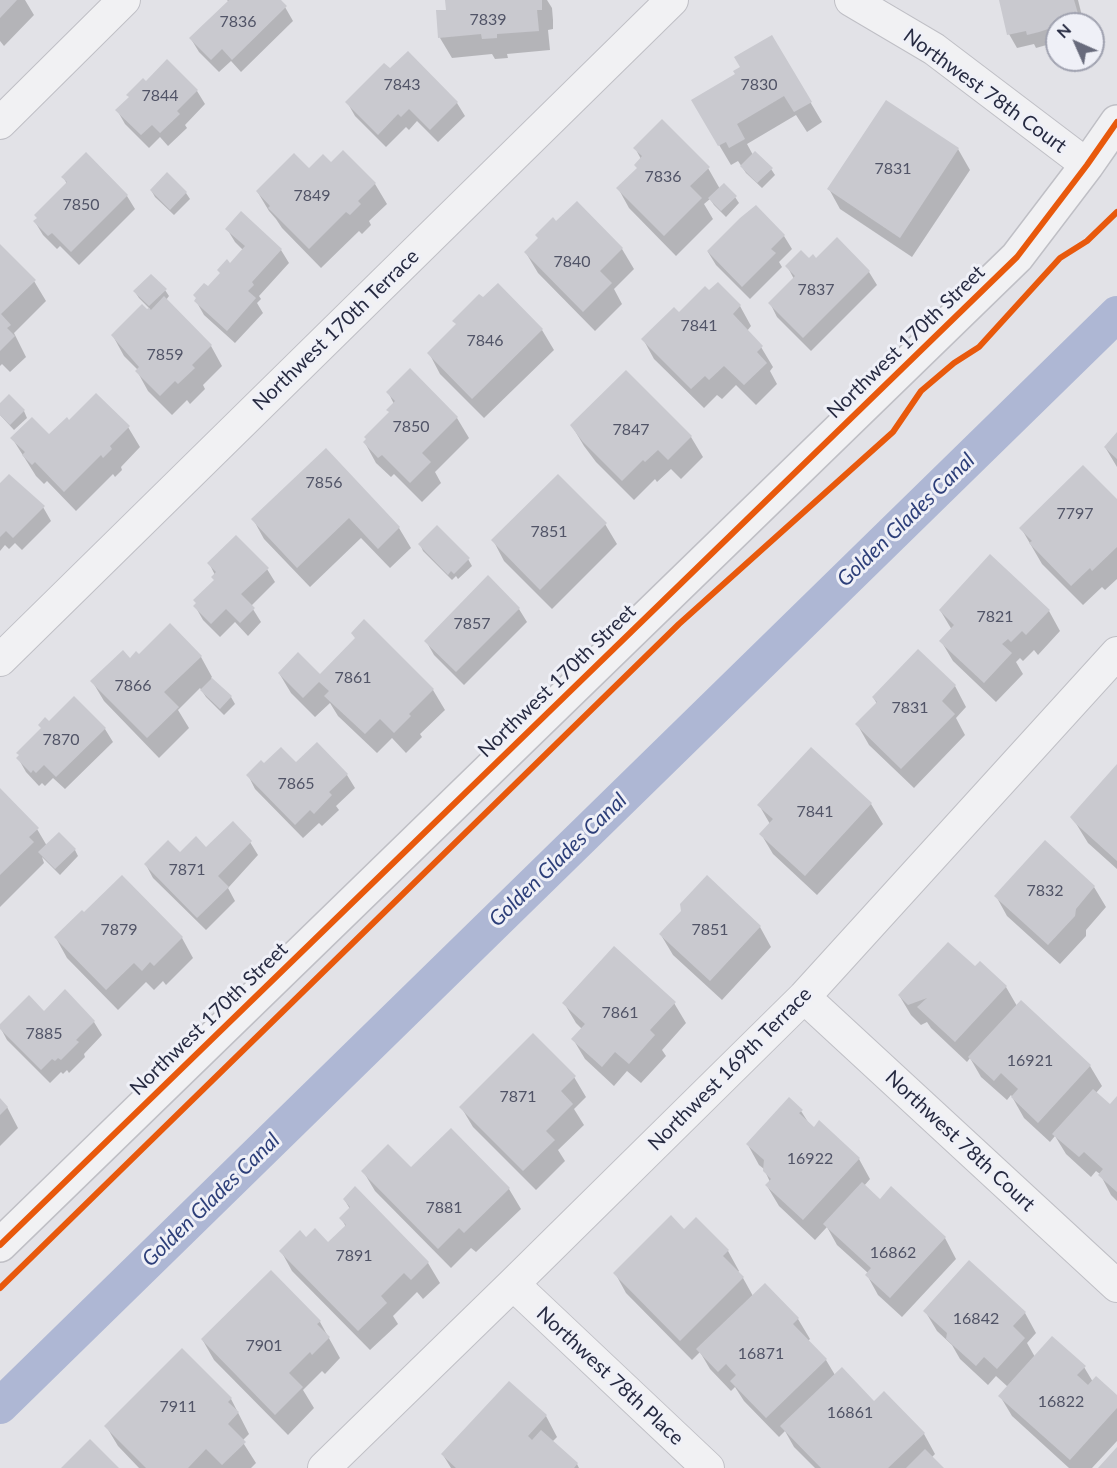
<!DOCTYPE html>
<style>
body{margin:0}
#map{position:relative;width:1117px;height:1468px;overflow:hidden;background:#e2e2e7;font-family:Lato,sans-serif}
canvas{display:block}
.north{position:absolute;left:1045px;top:12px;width:60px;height:60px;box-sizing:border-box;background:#eff0f7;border:2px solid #9fa1af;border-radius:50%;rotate:315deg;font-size:16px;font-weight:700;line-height:24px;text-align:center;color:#272b42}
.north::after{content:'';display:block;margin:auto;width:21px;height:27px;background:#686b7c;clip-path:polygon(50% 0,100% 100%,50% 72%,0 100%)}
</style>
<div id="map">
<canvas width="1117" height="1468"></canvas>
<div class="north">N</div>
</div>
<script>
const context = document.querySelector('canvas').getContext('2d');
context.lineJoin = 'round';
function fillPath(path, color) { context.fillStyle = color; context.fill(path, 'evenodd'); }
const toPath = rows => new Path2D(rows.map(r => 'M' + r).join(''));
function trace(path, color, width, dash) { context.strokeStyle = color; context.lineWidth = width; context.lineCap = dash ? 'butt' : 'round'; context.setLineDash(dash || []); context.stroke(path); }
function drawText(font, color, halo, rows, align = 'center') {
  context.font = font + ' Lato,sans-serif'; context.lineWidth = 6; context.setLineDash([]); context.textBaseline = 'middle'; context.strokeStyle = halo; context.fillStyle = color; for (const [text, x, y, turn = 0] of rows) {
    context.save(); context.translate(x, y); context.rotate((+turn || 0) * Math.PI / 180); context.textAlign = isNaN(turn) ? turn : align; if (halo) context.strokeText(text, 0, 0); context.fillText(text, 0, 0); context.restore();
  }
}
fillPath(toPath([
 [0,0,25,0,34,15,4,46,0,41],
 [227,0,279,0,285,7,293,21,241,72,231,61,219,72,199,52,191,39,229,2],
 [447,0,547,0,552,8,553,20,553,29,548,30,550,50,507,54,508,58,495,59,492,54,452,58,440,38,448,11],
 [1000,0,1078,0,1084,24,1057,24,1057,42,1036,48,1034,44,1017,48,1009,34],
 [772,37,822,122,807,132,796,115,747,144,753,155,771,169,775,175,762,188,746,173,738,161,731,165,693,101,737,74,741,67],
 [390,70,457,103,465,116,438,142,417,121,409,130,406,127,386,147,355,116,347,102],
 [146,83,197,91,205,104,185,125,187,128,168,146,160,137,149,148,125,124,117,110,130,98,128,95],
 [635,148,708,168,720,189,735,197,739,203,726,217,714,205,710,199,704,204,713,219,676,256,629,208,618,188,638,169,641,159],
 [958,149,970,170,912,257,840,209,829,189],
 [331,164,375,184,387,204,369,221,371,225,362,234,359,231,321,268,282,228,276,219,269,211,257,191,309,171],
 [167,174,186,193,190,199,174,215,155,197,151,190],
 [63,177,127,196,135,209,79,265,60,246,57,249,43,235,35,222,67,184],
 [576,203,622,249,634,269,614,289,622,304,595,331,538,273,526,253],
 [227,229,281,250,289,263,259,296,261,299,257,303,263,313,235,343,204,315,196,301,243,250,235,242],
 [784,236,792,249,779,262,782,267,750,299,716,265,708,252],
 [0,246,34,281,46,301,14,333,26,357,10,372,2,364,0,366],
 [809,260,816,260,869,272,877,285,811,351,777,317,770,303,794,279,787,266],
 [165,290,169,296,166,300,211,346,222,366,203,385,205,389,190,404,187,400,172,415,148,391,137,371,138,370,124,356,113,336,150,309,139,298,135,292],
 [740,306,751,326,747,331,761,347,773,367,770,371,777,384,756,405,736,385,722,399,717,395,704,408,654,359,643,339,679,314],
 [542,330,554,350,484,418,440,374,429,353],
 [410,370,457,418,469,438,435,472,441,483,422,502,394,474,391,477,376,463,365,443,390,413,394,404,388,392],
 [0,405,24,411,27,418,14,430,0,415],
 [69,422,128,427,140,447,121,467,122,470,115,477,113,474,76,511,47,481,44,484,36,476,12,438,49,436],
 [572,426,691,437,703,457,681,479,671,469,657,482,655,479,634,500,596,462,584,446],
 [1117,434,1117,467,1105,447],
 [325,450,399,528,411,548,390,568,361,538,310,587,264,539,253,519],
 [0,485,43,507,51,521,22,550,15,543,9,549,5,545,0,551],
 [1117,501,1117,579,1105,590,1102,587,1083,605,1042,564,1021,528],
 [605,524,617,544,552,609,504,561,493,540],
 [420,544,468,559,472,566,458,579,456,576,452,580,423,551],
 [209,563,267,569,275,582,251,606,261,622,248,636,235,622,220,637,203,620,195,606,215,581,215,575],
 [519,609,527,622,464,685,434,655,426,641],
 [940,610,1049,611,1060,631,1038,655,1034,650,1023,661,1020,658,1016,662,1023,674,996,702,953,661,941,641,952,630],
 [364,621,433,690,445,710,420,734,422,737,406,753,392,738,377,753,338,716,330,703,315,717,291,693,279,673,320,676,356,639],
 [918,651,955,686,966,707,956,718,965,735,914,788,869,745,857,724,877,704,873,697],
 [139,656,201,657,212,677,211,678,231,697,235,704,224,715,206,697,200,688,178,710,189,728,159,758,104,701,92,681],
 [49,723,105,729,113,742,65,789,53,778,45,786,42,783,39,786,26,772,18,758],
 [812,749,871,804,883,824,817,895,773,854,761,834,770,824,759,805],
 [264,765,296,765,347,775,355,788,336,806,339,810,322,826,319,823,303,838,255,789,248,775],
 [1117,766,1117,869,1088,843,1072,817],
 [0,790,37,829,47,846,75,850,78,856,60,875,42,857,44,863,0,907],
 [250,842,258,855,228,888,235,901,206,930,153,878,146,865,180,854],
 [1045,842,1094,887,1106,907,1086,930,1086,936,1060,964,1007,916,996,896],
 [760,927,771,947,722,1000,673,955,661,935],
 [56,938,182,938,193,958,166,985,163,981,154,990,146,982,118,1010,67,958],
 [980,963,1006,987,1017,1006,1021,1002,1090,1066,1102,1086,1096,1093,1110,1106,1117,1098,1117,1201,1111,1195,1100,1174,1096,1171,1091,1177,1066,1154,1055,1136,1050,1142,1024,1118,1011,1095,1007,1100,981,1077,970,1058,967,1062,931,1028,927,1022,921,1025,911,1015,899,995,975,968],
 [564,1003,674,1003,686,1023,662,1050,666,1056,641,1083,627,1071,614,1086,585,1059,573,1039,582,1029,576,1023],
 [44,1013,94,1022,102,1035,84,1054,85,1057,69,1073,67,1070,63,1074,61,1072,50,1083,7,1040,0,1027,0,1026],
 [574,1077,586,1097,574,1109,584,1125,558,1150,565,1161,536,1190,473,1127,461,1107],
 [0,1101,7,1107,18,1128,0,1146],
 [801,1111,810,1125,859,1159,870,1179,864,1186,880,1201,891,1189,945,1238,956,1259,902,1317,878,1295,867,1275,868,1273,837,1245,827,1227,815,1240,779,1206,767,1186,770,1182,764,1169,759,1165,748,1145],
 [411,1169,509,1189,521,1209,476,1252,471,1248,451,1268,375,1191,363,1171],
 [344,1199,428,1263,440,1283,423,1299,417,1292,393,1316,398,1324,370,1350,292,1271,281,1251,306,1239,328,1244,346,1227,341,1218,350,1209],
 [684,1231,728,1251,739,1271,737,1273,743,1278,753,1296,765,1285,798,1319,810,1339,808,1341,826,1360,835,1375,874,1403,924,1434,935,1454,932,1457,942,1468,815,1468,794,1447,785,1431,779,1437,744,1401,735,1387,731,1391,710,1369,700,1352,692,1360,626,1293,615,1273],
 [271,1272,320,1322,340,1358,325,1374,322,1371,303,1390,314,1408,288,1435,214,1360,202,1339],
 [925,1311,1025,1313,1036,1333,1027,1343,1035,1357,1084,1367,1093,1382,1117,1397,1117,1441,1092,1468,1069,1468,1012,1416,1000,1396,1008,1387,996,1376,988,1385,960,1359,952,1345,937,1331],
 [182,1350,231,1399,249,1434,242,1441,256,1463,251,1468,139,1468,118,1446,106,1426],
 [509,1383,546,1416,557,1437,552,1442,577,1464,579,1468,451,1468,443,1455]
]), '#0003');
trace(toPath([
 [0,1406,1117,314]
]), '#aeb7d4', 36);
fillPath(toPath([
 [0,0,17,0,0,18],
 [229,0,281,0,287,6,232,60,222,49,211,60,189,38],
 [445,0,542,0,542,10,537,10,539,31,497,34,497,38,482,39,481,34,438,38,436,10,446,10],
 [999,0,1074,0,1079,17,1050,25,1051,28,1039,32,1027,35,1026,31,1007,35],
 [772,35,812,102,794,112,784,96,737,124,745,139,729,148,726,142,718,146,691,100,735,74,733,71,740,67,734,57],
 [408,51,458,102,430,130,409,109,401,117,398,114,378,135,345,102,384,63,390,68],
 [167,59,198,90,177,111,180,114,160,133,152,125,141,135,115,110,129,97,126,95,143,78,146,81],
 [886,100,959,148,900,238,827,189],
 [662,119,710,167,690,186,702,198,664,236,616,188,637,168,634,165,642,156,633,148],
 [343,150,376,183,358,201,361,204,350,215,346,212,309,249,268,208,270,206,256,191,294,153,309,168,323,154,331,162],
 [755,151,773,168,757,183,740,166],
 [86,152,128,195,71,252,52,233,48,236,33,221,37,218,34,215,67,182,61,177],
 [167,172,187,192,170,210,150,190],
 [724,183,737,196,721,211,708,198],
 [577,201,623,248,600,271,612,283,583,312,524,252,538,238,535,235,553,217,556,221],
 [756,205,785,235,771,249,776,253,742,287,707,251,740,218],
 [241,211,282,249,252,282,254,285,248,291,256,298,227,331,194,301,196,298,193,295,204,283,208,286,220,273,217,270,227,259,230,263,245,246,225,229],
 [837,237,870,271,803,338,768,303,795,276,785,266,801,250,809,258,813,254,816,258],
 [0,244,36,280,1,314,11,325,7,328,15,336,0,351],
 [151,274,167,289,149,306,133,291],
 [718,282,741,305,733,314,763,346,757,352,767,363,744,385,724,366,709,380,705,376,691,389,641,339,674,307,679,312,705,286,709,290],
 [498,283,543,329,472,399,427,353,456,324,452,321,479,294,483,297],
 [164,296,212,345,192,365,195,368,178,384,175,381,160,396,135,371,139,367,111,335,142,304,147,309,149,308,151,310],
 [410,368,458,417,422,453,431,462,410,483,382,455,378,458,363,442,366,439,364,437,389,412,386,410,395,401,386,392],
 [626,370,692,436,668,460,658,450,645,462,643,460,622,481,583,442,570,425],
 [96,393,130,426,110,446,112,449,103,458,101,455,64,492,35,462,32,465,22,455,25,452,10,438,32,417,49,434,67,417,69,420],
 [9,394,25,410,10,425,0,415,0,403],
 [1117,432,1117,459,1104,447],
 [326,448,400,527,378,549,349,518,297,568,251,519],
 [1083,465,1117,499,1117,547,1092,571,1090,568,1071,586,1029,543,1032,541,1019,528],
 [9,474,45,506,13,538,6,531,0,537,0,483],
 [558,474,607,523,540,590,491,540],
 [437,525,470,558,454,574,451,571,448,575,418,544],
 [236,535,269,568,241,594,255,608,240,623,226,609,211,624,193,606,196,603,193,600,214,580,211,577,216,572,207,563],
 [990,554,1050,610,1026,635,1022,631,1011,642,1008,639,1002,644,1012,653,984,683,939,641,954,625,939,610],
 [488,575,520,608,456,672,424,641],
 [364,619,434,689,409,714,411,716,394,733,380,719,365,734,324,696,329,691,319,682,303,698,278,673,298,652,320,674,355,638,351,633],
 [170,623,202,656,164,692,179,707,147,738,90,681,123,650,130,658,136,651,139,654],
 [918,649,956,685,942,701,955,714,901,769,855,724,877,702,872,697],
 [212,678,232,696,220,709,200,690],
 [74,696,106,728,56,777,44,765,36,773,33,770,31,773,16,758,19,755,16,753,41,728,38,725,45,717,49,721],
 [317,742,348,774,329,792,332,795,314,814,310,810,295,825,246,775,261,760,264,763,281,747,296,762],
 [811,747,872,803,805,876,759,834,773,819,757,805],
 [1117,764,1117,861,1075,823,1070,817],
 [0,788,39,828,29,837,34,842,0,875],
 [233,821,252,841,218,876,229,887,197,918,144,864,168,840,180,852,196,836,206,847],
 [59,832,76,849,55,869,38,852],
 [1045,840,1095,886,1076,909,1075,916,1048,945,994,896],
 [122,875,183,937,154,966,150,962,142,971,134,963,106,990,54,937,82,910,84,912],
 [707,875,761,926,710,981,659,934,681,911,680,904],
 [948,942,975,966,980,961,1007,986,955,1042,917,1007,927,998,908,1005,898,995],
 [614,946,676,1002,650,1030,655,1035,629,1064,615,1052,602,1067,571,1039,585,1024,562,1003],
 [65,989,95,1021,76,1040,79,1042,61,1060,58,1058,55,1061,52,1059,41,1070,0,1029,0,1024,29,995,44,1011],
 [1021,1000,1091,1065,1038,1123,1011,1097,1018,1089,1001,1073,994,1081,968,1057],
 [533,1033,576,1076,561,1091,573,1104,546,1131,555,1140,523,1171,459,1107],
 [1093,1089,1110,1104,1117,1096,1117,1192,1098,1175,1103,1169,1084,1152,1079,1157,1052,1134],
 [789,1097,803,1110,799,1113,814,1127,819,1120,860,1158,803,1220,765,1185,771,1179,763,1171,764,1160,746,1144],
 [0,1098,8,1107,0,1115],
 [451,1128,510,1188,464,1233,459,1228,438,1249,361,1171,388,1144,411,1167],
 [862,1182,880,1199,891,1186,946,1237,890,1298,865,1275,871,1268,823,1224],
 [355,1186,429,1262,411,1280,404,1273,381,1296,387,1303,358,1331,279,1251,300,1230,306,1237,315,1228,328,1242,346,1225,339,1218,350,1207,343,1199],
 [671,1215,684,1229,696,1217,729,1250,723,1256,744,1277,680,1341,613,1273],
 [969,1260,1026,1312,1013,1326,1025,1338,997,1369,984,1357,976,1366,946,1339,947,1333,923,1311],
 [271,1270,321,1321,317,1324,330,1337,312,1355,310,1352,289,1373,303,1387,275,1415,201,1339],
 [765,1283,799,1318,793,1324,827,1359,766,1418,730,1381,736,1375,726,1364,718,1372,696,1349],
 [1052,1336,1086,1366,1077,1375,1088,1385,1096,1376,1117,1395,1117,1408,1070,1460,998,1396],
 [182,1348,232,1398,228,1402,239,1412,228,1424,246,1442,222,1465,206,1449,188,1468,146,1468,104,1426],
 [842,1367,874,1401,884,1391,925,1433,888,1468,821,1468,780,1426],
 [509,1381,547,1415,528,1436,532,1440,541,1430,578,1463,574,1468,456,1468,441,1454],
 [90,1439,119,1468,61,1468],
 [1117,1447,1117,1468,1098,1468],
 [925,1449,944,1468,906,1468]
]), '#c9c9cf');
const minor = toPath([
 [851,0,934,49,1087,165],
 [0,123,124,0],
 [0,660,672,0],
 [804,997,1117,1286],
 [513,1284,708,1468],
 [324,1468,513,1284,804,997,1117,653]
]);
const tertiary = toPath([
 [0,1245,1017,257,1087,165,1117,122]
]);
trace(minor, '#bfbfc5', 34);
trace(tertiary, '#bfbfc5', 36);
trace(minor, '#f1f1f3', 32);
trace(tertiary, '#f1f1f3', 33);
trace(toPath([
 [0,1245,1017,257,1087,165,1117,122],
 [0,1288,679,624,893,432,921,391,954,363,979,347,1060,258,1087,241,1117,212]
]), '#e8590c', 6);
drawText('16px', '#515467', null, [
 ["7839",488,20],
 ["7836",238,22],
 ["7843",402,85],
 ["7830",759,85],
 ["7844",160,96],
 ["7831",893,169],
 ["7836",663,177],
 ["7849",312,196],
 ["7850",81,205],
 ["7840",572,262],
 ["7837",816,290],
 ["7841",699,326],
 ["7846",485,341],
 ["7859",165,355],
 ["7850",411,427],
 ["7847",631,430],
 ["7856",324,483],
 ["7797",1075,514],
 ["7851",549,532],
 ["7821",995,617],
 ["7857",472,624],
 ["7861",353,678],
 ["7866",133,686],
 ["7831",910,708],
 ["7870",61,740],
 ["7865",296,784],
 ["7841",815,812],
 ["7871",187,870],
 ["7832",1045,891],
 ["7879",119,930],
 ["7851",710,930],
 ["7861",620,1013],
 ["7885",44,1034],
 ["16921",1030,1061],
 ["7871",518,1097],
 ["16922",810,1159],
 ["7881",444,1208],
 ["16862",893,1253],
 ["7891",354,1256],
 ["16842",976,1319],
 ["7901",264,1346],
 ["16871",761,1354],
 ["16822",1061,1402],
 ["7911",178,1407],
 ["16861",850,1413]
]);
drawText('20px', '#272b42', '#eff0f7', [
 ["Northwest 78th Court",985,91,36],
 ["Northwest 170th Terrace",336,330,-44],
 ["Northwest 170th Street",906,342,-44],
 ["Northwest 170th Street",557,681,-44],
 ["Northwest 170th Street",209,1019,-44],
 ["Northwest 169th Terrace",730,1069,-45],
 ["Northwest 78th Court",960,1141,43],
 ["Northwest 78th Place",610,1376,43]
]);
drawText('italic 21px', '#2d3f79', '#eff0f7', [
 ["Golden Glades Canal",906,520,-44],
 ["Golden Glades Canal",558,860,-44],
 ["Golden Glades Canal",211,1200,-44]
]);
</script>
